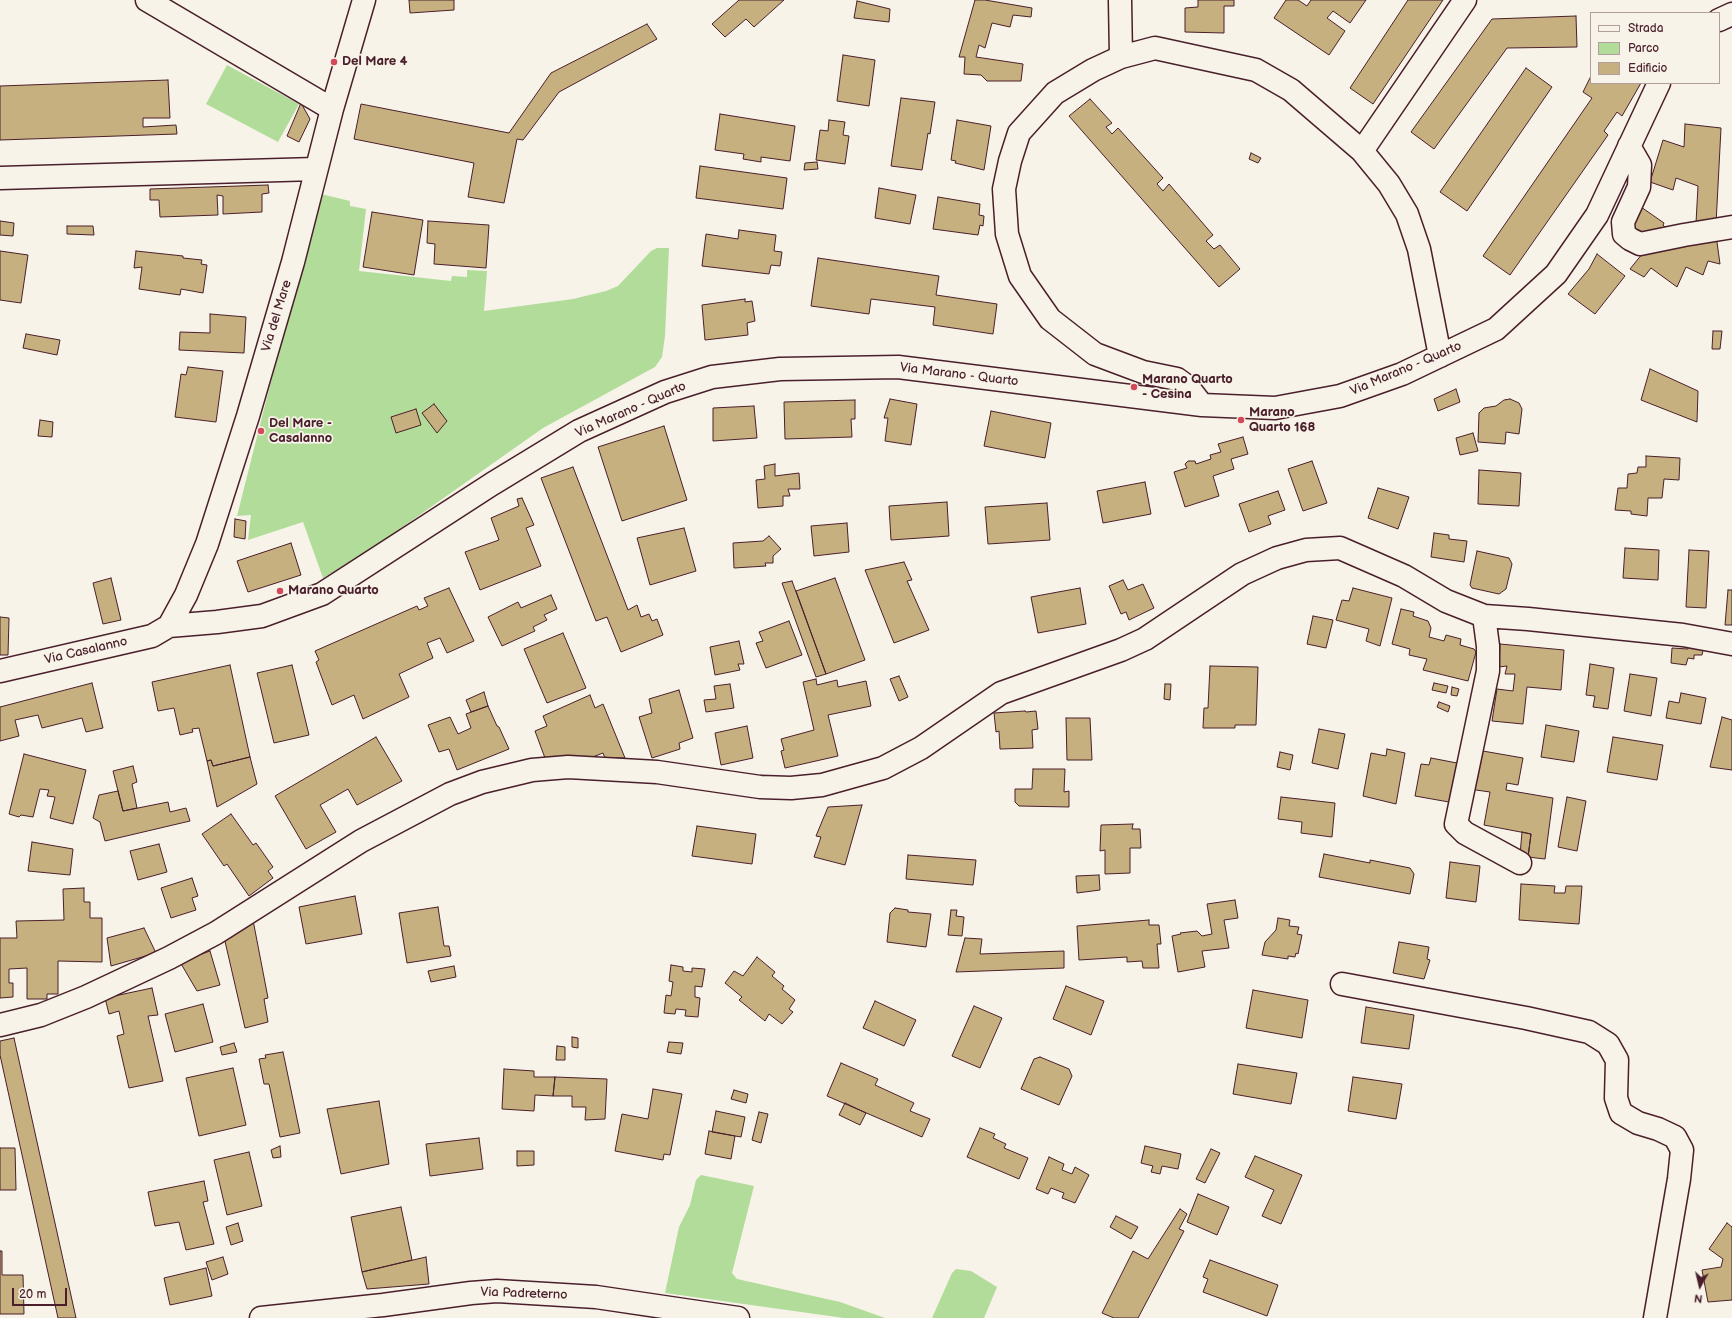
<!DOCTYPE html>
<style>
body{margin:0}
#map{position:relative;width:1732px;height:1318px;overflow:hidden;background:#f7f3e8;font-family:"Balsamiq Sans",sans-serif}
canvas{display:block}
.legend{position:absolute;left:1590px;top:12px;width:130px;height:72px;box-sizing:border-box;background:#f7f3e8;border:1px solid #b29e9c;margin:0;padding:5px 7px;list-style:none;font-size:12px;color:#4a1f2b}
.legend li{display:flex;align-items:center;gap:8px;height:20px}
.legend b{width:20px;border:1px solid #b29e9c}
.north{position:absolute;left:1680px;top:1266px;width:40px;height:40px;-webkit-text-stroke:3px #f7f3e8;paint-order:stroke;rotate:188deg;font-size:11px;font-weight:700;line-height:16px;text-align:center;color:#4a1f2b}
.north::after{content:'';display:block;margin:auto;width:14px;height:18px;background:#4a1f2b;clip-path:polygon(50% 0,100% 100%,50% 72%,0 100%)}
.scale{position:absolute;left:12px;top:1288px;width:55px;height:18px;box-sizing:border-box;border:2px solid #4a1f2b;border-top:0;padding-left:5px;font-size:12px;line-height:14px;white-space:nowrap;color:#4a1f2b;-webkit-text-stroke:3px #f7f3e8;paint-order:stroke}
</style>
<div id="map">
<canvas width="1732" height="1318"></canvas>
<ul class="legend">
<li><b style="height:5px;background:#f7f3e8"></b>Strada</li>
<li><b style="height:11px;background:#b1dc99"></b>Parco</li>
<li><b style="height:11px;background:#c7b07f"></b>Edificio</li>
</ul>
<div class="north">N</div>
<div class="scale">20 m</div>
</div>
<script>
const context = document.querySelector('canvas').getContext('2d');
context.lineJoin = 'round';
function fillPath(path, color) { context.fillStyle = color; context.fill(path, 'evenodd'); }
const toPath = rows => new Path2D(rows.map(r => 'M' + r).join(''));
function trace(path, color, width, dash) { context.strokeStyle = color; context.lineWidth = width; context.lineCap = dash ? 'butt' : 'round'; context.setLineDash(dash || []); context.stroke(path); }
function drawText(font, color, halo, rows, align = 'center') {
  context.font = font + ' "Balsamiq Sans",sans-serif'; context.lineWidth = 3.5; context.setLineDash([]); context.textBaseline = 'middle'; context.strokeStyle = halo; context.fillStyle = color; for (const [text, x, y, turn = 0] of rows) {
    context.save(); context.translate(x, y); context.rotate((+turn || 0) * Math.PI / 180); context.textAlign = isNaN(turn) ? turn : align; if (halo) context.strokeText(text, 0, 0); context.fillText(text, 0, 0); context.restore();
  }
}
fillPath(toPath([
 [227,65,299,104,278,142,206,104],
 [321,194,350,201,350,206,366,209,359,271,451,281,452,276,467,277,467,270,487,271,484,311,573,299,606,291,618,286,651,251,657,248,669,248,665,336,662,357,655,367,543,428,367,552,323,578,303,522,248,540,251,515,237,516,266,401],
 [701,1175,754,1186,732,1273,737,1279,840,1302,885,1318,844,1318,665,1293,679,1227,690,1205,696,1180],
 [956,1269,971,1271,997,1287,984,1318,932,1318,952,1273]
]), '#b1dc99');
const building = toPath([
 [409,0,454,0,454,10,410,13,409,0],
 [739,0,784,0,754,27,746,19,725,37,712,24,739,0],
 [975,0,985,0,1032,8,1031,17,1013,15,1010,27,992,23,985,48,979,45,976,57,1023,64,1021,81,987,81,981,75,964,74,965,57,959,57,975,0],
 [1198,0,1234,0,1234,6,1224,6,1224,33,1185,32,1185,8,1198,7,1198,0],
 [1286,0,1298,0,1307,6,1311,0,1366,0,1350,23,1333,11,1327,18,1345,31,1329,55,1274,18,1286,0],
 [1408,0,1443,0,1373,104,1350,88,1408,0],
 [857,1,890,9,889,22,854,18,857,1],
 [1576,16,1577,47,1507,48,1434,149,1411,132,1492,19,1576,16],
 [647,24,657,39,559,92,523,140,517,139,504,203,468,197,474,163,354,139,361,104,509,133,551,73,647,24],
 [843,55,875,60,869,106,837,101,843,55],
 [1526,68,1552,87,1467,211,1440,192,1526,68],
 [1591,76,1591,83,1641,83,1622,116,1617,112,1604,131,1608,135,1510,275,1483,256,1592,98,1583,92,1591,76],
 [168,80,170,118,143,118,143,127,176,125,177,134,0,140,0,86,168,80],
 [901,98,935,102,930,134,928,133,922,170,891,166,901,98],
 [1090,99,1112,123,1106,127,1112,134,1118,128,1163,178,1157,184,1163,191,1169,184,1213,235,1206,241,1214,249,1220,245,1240,269,1219,287,1069,116,1090,99],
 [301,103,310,119,299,142,287,136,301,103],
 [720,114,795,126,790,161,761,157,761,162,743,159,744,154,715,150,720,114],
 [829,120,845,122,843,135,849,136,845,164,816,160,820,130,828,131,829,120],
 [957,120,991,126,984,170,955,163,956,161,951,160,957,120],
 [1685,124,1721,128,1716,224,1696,223,1698,186,1676,178,1673,190,1650,182,1663,140,1684,147,1685,124],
 [1251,153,1261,158,1258,163,1249,159,1251,153],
 [817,162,818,169,804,170,805,163,817,162],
 [700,166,787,178,783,209,696,198,700,166],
 [268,185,269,193,262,194,262,212,223,214,223,196,217,195,218,215,160,217,159,200,150,200,150,189,268,185],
 [879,188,916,195,910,224,875,218,879,188],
 [938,197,980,204,979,215,984,216,983,226,980,225,978,235,933,229,938,197],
 [1641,207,1664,223,1663,225,1668,230,1653,241,1629,225,1641,207],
 [372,212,423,220,414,275,363,267,372,212],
 [0,221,14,223,13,236,0,235,0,221],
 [428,221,489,225,486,268,434,264,435,244,427,243,428,221],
 [67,226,93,226,94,235,67,234,67,226],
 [739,230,776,235,774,251,782,252,780,266,771,265,769,274,702,266,706,234,738,239,739,230],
 [1716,235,1720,264,1708,261,1703,275,1686,267,1677,287,1651,268,1644,277,1630,269,1647,248,1716,235],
 [0,251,28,255,21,303,0,300,0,251],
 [136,251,183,256,183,258,202,260,201,264,207,265,203,293,181,289,180,295,139,289,142,267,134,268,136,251],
 [1597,254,1625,276,1595,314,1568,294,1589,269,1597,254],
 [818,258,939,276,936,295,997,304,993,334,933,325,935,307,871,299,869,314,811,306,818,258],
 [745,299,745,302,752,301,755,321,747,323,748,335,705,340,702,305,745,299],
 [210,314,246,317,244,353,179,350,180,332,210,333,210,314],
 [1713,331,1722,331,1720,349,1712,349,1713,331],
 [26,334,60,340,57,355,23,348,26,334],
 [188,367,223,371,216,422,175,417,181,374,186,375,188,367],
 [1650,369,1698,391,1697,422,1641,400,1650,369],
 [1456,389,1460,402,1438,411,1434,399,1456,389],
 [890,399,917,404,911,445,885,441,888,418,884,418,890,399],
 [1510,399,1519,403,1522,409,1519,434,1506,432,1505,444,1478,442,1479,413,1484,408,1496,406,1504,400,1510,399],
 [855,400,855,419,851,419,852,437,785,439,784,402,855,400],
 [434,404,447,421,437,433,422,413,434,404],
 [754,406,757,438,713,441,713,408,754,406],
 [416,409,421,425,396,433,391,417,416,409],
 [991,411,1051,423,1045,458,984,446,991,411],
 [40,420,53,422,52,437,38,436,40,420],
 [664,426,687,500,622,521,598,447,664,426],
 [1473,433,1478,451,1460,455,1456,438,1473,433],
 [1243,437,1248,454,1231,459,1234,469,1213,476,1219,496,1185,507,1174,472,1187,468,1185,464,1188,461,1195,461,1196,464,1211,459,1210,455,1221,452,1218,444,1243,437],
 [1646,456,1680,458,1679,480,1664,479,1662,498,1648,498,1647,516,1631,514,1631,511,1615,510,1618,488,1627,488,1628,474,1637,473,1638,467,1646,467,1646,456],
 [1312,461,1327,503,1303,511,1288,469,1312,461],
 [775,464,775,476,799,473,800,489,788,489,790,496,783,496,783,506,758,508,756,480,765,479,764,466,775,464],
 [573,467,628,610,637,605,641,617,649,614,652,621,657,619,663,635,621,652,607,617,596,621,541,478,573,467],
 [1479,470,1521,473,1519,506,1478,504,1479,470],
 [1145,482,1151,514,1103,523,1097,491,1145,482],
 [1378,488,1409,497,1398,529,1368,518,1378,488],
 [1278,491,1285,510,1268,516,1271,524,1249,532,1239,504,1278,491],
 [522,498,534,525,526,528,541,566,480,590,465,552,499,540,491,518,519,506,517,499,522,498],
 [947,502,949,536,891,540,889,506,947,502],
 [1047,503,1050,540,988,544,985,507,1047,503],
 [235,519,246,521,245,539,234,537,235,519],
 [847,523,849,552,814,556,811,526,847,523],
 [684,528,696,571,650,585,637,538,684,528],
 [1434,533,1449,535,1449,539,1467,541,1464,562,1431,557,1434,533],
 [769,536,781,549,773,556,773,563,765,563,766,566,734,568,733,543,763,541,769,536],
 [291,543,301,575,248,592,237,561,291,543],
 [1625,548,1659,550,1658,580,1623,578,1625,548],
 [1689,550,1709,551,1706,608,1686,607,1689,550],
 [1477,551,1509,558,1512,564,1506,589,1499,594,1472,588,1470,585,1477,551],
 [904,562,912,580,907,581,929,630,894,643,865,570,904,562],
 [111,578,121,620,103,624,93,583,111,578],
 [835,578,865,660,826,674,796,591,835,578],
 [1123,580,1128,590,1143,584,1154,608,1129,620,1126,612,1121,614,1109,586,1123,580],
 [792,581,826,674,816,677,782,583,792,581],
 [449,588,474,641,447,653,440,638,427,643,433,658,399,674,409,697,363,719,354,695,332,705,316,662,319,660,315,651,417,606,419,610,428,606,424,598,449,588],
 [1080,588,1086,624,1038,633,1031,597,1080,588],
 [1353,588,1392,598,1380,646,1366,641,1369,629,1336,620,1342,600,1349,601,1353,588],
 [1728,590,1732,590,1732,625,1725,625,1728,590],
 [551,595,557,609,544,615,547,620,533,627,535,631,502,646,488,617,518,602,521,608,551,595],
 [1401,609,1414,612,1413,616,1428,621,1431,628,1429,637,1444,641,1446,635,1461,639,1460,645,1474,649,1476,652,1468,681,1423,670,1427,659,1409,655,1410,649,1392,644,1401,609],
 [1313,616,1333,620,1326,648,1307,644,1313,616],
 [0,617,9,618,8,655,0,655,0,617],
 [789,621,802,655,766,668,756,643,763,641,759,632,789,621],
 [563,633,586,688,547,703,524,649,563,633],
 [739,641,744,664,738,664,740,670,715,675,710,647,739,641],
 [1689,643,1704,646,1702,655,1694,655,1694,659,1688,658,1686,665,1671,663,1672,648,1688,649,1689,643],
 [1500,644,1564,650,1561,690,1527,687,1523,724,1492,721,1497,689,1513,691,1515,674,1505,674,1507,666,1499,667,1500,644],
 [1590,664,1614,668,1608,709,1593,707,1595,696,1586,695,1590,664],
 [230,665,250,757,213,766,211,760,207,761,199,728,192,729,193,732,180,735,174,708,158,711,152,682,230,665],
 [292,665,309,735,274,743,257,673,292,665],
 [1210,666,1258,667,1256,725,1235,725,1235,728,1203,728,1204,708,1208,708,1210,666],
 [1630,674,1657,678,1651,716,1624,711,1630,674],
 [899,676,908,697,899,701,890,679,899,676],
 [816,679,817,685,837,680,838,687,866,681,871,706,828,715,838,756,785,768,781,751,784,750,781,739,814,730,803,682,816,679],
 [92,683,103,728,86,732,82,718,42,728,38,715,15,720,19,736,0,741,0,707,92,683],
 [1434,683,1448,686,1446,693,1432,690,1434,683],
 [730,684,734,708,706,712,704,700,716,699,714,686,730,684],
 [1165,684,1171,684,1170,700,1164,699,1165,684],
 [1452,687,1459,689,1457,696,1451,695,1452,687],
 [679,690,693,738,679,743,680,749,652,758,639,717,652,713,649,699,679,690],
 [484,692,488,706,471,712,466,700,484,692],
 [1681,693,1706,698,1701,724,1666,718,1669,701,1679,703,1681,693],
 [590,695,595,708,603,704,625,758,605,758,603,753,590,758,545,758,535,731,547,726,543,716,590,695],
 [1439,702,1450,706,1448,712,1437,707,1439,702],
 [488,706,497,726,499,727,509,749,457,770,449,749,439,752,428,725,450,717,458,734,471,728,466,714,488,706],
 [1025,711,1026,712,1036,711,1038,729,1032,730,1033,748,1000,749,999,731,996,732,994,713,1025,711],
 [1722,717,1732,720,1732,770,1710,767,1722,717],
 [1066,718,1090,718,1092,760,1067,760,1066,718],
 [1546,725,1579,731,1574,762,1541,757,1546,725],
 [747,726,753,758,721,765,715,733,747,726],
 [1319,729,1345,734,1338,769,1312,763,1319,729],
 [376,737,402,781,357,805,348,789,320,805,336,832,306,849,275,796,376,737],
 [1613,737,1663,745,1657,780,1607,772,1613,737],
 [1387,749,1405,753,1396,804,1363,796,1371,753,1386,756,1387,749],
 [1477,750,1523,758,1518,785,1507,783,1506,790,1553,798,1545,859,1528,857,1531,834,1484,825,1490,792,1469,789,1477,750],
 [1280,752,1293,755,1290,770,1277,767,1280,752],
 [24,754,86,770,73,824,50,818,55,797,47,796,49,790,40,789,33,817,21,815,19,817,9,814,24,754],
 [250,757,257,784,217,807,207,761,211,760,213,766,250,757],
 [1431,758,1457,763,1449,802,1415,796,1421,764,1429,765,1431,758],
 [133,766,137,782,132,784,137,808,123,811,113,771,133,766],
 [1033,769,1065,769,1064,792,1069,791,1069,807,1019,806,1015,802,1015,789,1032,789,1033,769],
 [118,791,123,811,168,802,170,812,186,808,190,821,105,841,100,822,93,818,99,795,118,791],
 [1281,797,1335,803,1332,837,1301,833,1302,822,1278,819,1281,797],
 [1567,797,1586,801,1577,851,1558,847,1567,797],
 [862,805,845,865,814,857,821,837,816,836,828,807,862,805],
 [231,814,253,845,256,843,273,867,268,871,273,878,249,896,227,864,224,866,202,834,231,814],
 [1133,824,1132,829,1140,829,1141,848,1130,848,1130,873,1105,874,1105,850,1100,851,1101,825,1133,824],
 [697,826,756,834,752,864,692,856,697,826],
 [1522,832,1531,834,1528,857,1520,855,1522,832],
 [32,842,73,849,70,875,28,871,32,842],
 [159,844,167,872,138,880,130,851,159,844],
 [1324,854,1370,863,1370,860,1410,868,1414,874,1410,894,1319,877,1324,854],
 [908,855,976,860,973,885,906,879,908,855],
 [1450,862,1480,866,1476,902,1446,898,1450,862],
 [1099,875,1100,890,1077,893,1076,876,1099,875],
 [192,878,198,896,192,898,196,910,171,918,161,888,192,878],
 [1521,884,1555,886,1554,893,1565,893,1566,886,1582,886,1579,924,1519,920,1521,884],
 [84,888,84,902,90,902,90,918,102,918,102,962,58,961,58,994,47,994,47,999,27,999,27,968,9,969,9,983,13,983,13,997,0,998,0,938,17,938,16,921,64,920,63,889,84,888],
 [355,896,362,934,306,944,299,907,355,896],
 [1235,900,1238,918,1224,920,1229,948,1202,951,1205,967,1178,972,1172,936,1181,934,1180,933,1197,931,1202,936,1212,934,1207,904,1235,900],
 [438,907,444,946,449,946,451,956,407,963,399,913,438,907],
 [895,908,908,910,908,912,931,914,926,947,887,942,890,913,895,908],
 [951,910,957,910,956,916,964,917,962,936,948,935,951,910],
 [1278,918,1290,920,1289,926,1299,927,1297,934,1302,935,1298,954,1296,953,1295,957,1288,956,1288,959,1262,955,1265,942,1276,930,1278,918],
 [253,920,268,998,264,999,268,1022,245,1028,224,937,253,920],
 [1149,920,1149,925,1159,925,1161,944,1157,944,1159,968,1143,968,1142,961,1127,962,1127,957,1079,960,1077,926,1149,920],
 [144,928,156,953,111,966,107,938,144,928],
 [965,938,982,939,980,954,1064,951,1064,968,956,972,965,938],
 [1399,942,1429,947,1427,959,1430,960,1424,979,1393,973,1399,942],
 [210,951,220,985,197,991,180,962,210,951],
 [757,957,775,972,772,976,784,986,782,989,795,1000,789,1009,793,1012,782,1024,769,1014,765,1021,739,1000,742,997,725,983,734,971,743,976,757,957],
 [671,965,683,967,683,971,692,972,692,968,705,969,702,987,695,986,695,997,700,998,698,1017,685,1016,686,1010,676,1009,675,1014,664,1013,666,995,671,996,673,982,669,981,671,965],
 [454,966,456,977,431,982,428,971,454,966],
 [1066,986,1104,1001,1091,1035,1053,1019,1066,986],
 [152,988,158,1015,148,1016,163,1081,129,1088,117,1036,124,1034,119,1011,109,1014,105,998,152,988],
 [1253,990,1308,1000,1302,1038,1246,1028,1253,990],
 [875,1001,916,1020,904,1046,863,1028,875,1001],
 [203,1004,213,1042,175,1052,165,1014,203,1004],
 [974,1006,1002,1018,980,1068,952,1056,974,1006],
 [1366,1007,1414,1015,1409,1049,1361,1043,1366,1007],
 [572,1037,578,1038,578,1048,572,1047,572,1037],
 [14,1038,76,1318,58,1318,0,1055,0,1041,14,1038],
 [669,1042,683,1043,681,1054,667,1052,669,1042],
 [234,1043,237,1052,222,1055,220,1047,234,1043],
 [557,1046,565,1047,565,1060,556,1060,557,1046],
 [283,1052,300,1133,280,1137,269,1084,264,1084,259,1059,266,1058,265,1055,283,1052],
 [1040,1057,1069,1069,1072,1076,1059,1105,1021,1089,1034,1059,1040,1057],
 [841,1063,878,1079,875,1085,914,1103,910,1111,930,1119,922,1137,827,1096,841,1063],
 [1238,1064,1297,1073,1291,1104,1233,1094,1238,1064],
 [233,1068,246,1125,199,1136,186,1078,233,1068],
 [504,1069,534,1071,534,1077,555,1077,553,1096,535,1095,534,1111,502,1109,504,1069],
 [555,1077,607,1079,605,1119,585,1120,586,1107,572,1107,572,1096,553,1096,555,1077],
 [1353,1077,1402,1084,1396,1119,1348,1111,1353,1077],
 [653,1089,682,1094,670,1155,664,1154,663,1160,615,1151,622,1114,648,1119,653,1089],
 [734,1090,748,1094,746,1103,731,1099,734,1090],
 [379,1101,389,1164,341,1174,327,1109,379,1101],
 [845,1103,866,1113,860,1125,839,1115,845,1103],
 [716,1111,745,1117,741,1137,712,1132,716,1111],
 [759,1112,768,1114,761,1143,752,1140,759,1112],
 [980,1128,995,1134,993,1138,1006,1144,1004,1148,1028,1158,1019,1179,967,1157,980,1128],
 [709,1131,735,1136,731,1159,705,1154,709,1131],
 [479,1138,483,1169,430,1176,426,1144,479,1138],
 [280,1146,281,1157,273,1158,271,1150,280,1146],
 [1145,1146,1181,1154,1178,1169,1162,1166,1160,1174,1151,1172,1153,1166,1141,1163,1145,1146],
 [0,1148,15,1148,16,1190,0,1190,0,1148],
 [1211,1149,1220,1153,1205,1183,1196,1179,1211,1149],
 [517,1151,534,1151,534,1165,517,1166,517,1151],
 [249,1152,262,1206,227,1215,214,1160,249,1152],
 [1255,1156,1302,1175,1281,1224,1262,1216,1274,1190,1245,1177,1255,1156],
 [1049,1157,1064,1164,1062,1170,1072,1174,1075,1167,1089,1175,1075,1203,1062,1198,1064,1193,1051,1188,1048,1194,1036,1189,1049,1157],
 [204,1181,208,1201,203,1202,214,1244,186,1250,179,1222,155,1226,148,1192,204,1181],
 [1198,1194,1229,1207,1217,1235,1187,1222,1198,1194],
 [401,1207,412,1260,362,1272,351,1217,401,1207],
 [1180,1209,1187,1214,1179,1229,1184,1231,1138,1318,1114,1318,1102,1313,1133,1251,1148,1259,1180,1209],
 [1116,1216,1138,1227,1131,1239,1110,1227,1116,1216],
 [238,1223,243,1241,231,1245,226,1227,238,1223],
 [1727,1223,1732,1227,1732,1300,1708,1302,1702,1270,1721,1267,1723,1259,1709,1249,1727,1223],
 [0,1251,2,1251,2,1275,23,1275,24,1314,0,1314,0,1251],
 [223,1257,228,1274,212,1280,206,1262,223,1257],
 [426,1257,429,1284,367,1289,362,1272,426,1257],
 [1210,1260,1278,1285,1267,1316,1203,1292,1208,1279,1203,1277,1210,1260],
 [206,1268,212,1296,170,1305,164,1278,206,1268]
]);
fillPath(building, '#c7b07f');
trace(building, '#4a1f2b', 1);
const minor = toPath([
 [147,0,332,109],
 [1120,0,1121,57],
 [1719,20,1732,14],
 [1629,146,1640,165,1639,187,1623,222,1624,234,1630,239,1640,244,1684,235,1732,227],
 [1362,151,1465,0],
 [0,178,316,169],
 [1202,405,1188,387,1177,379,1143,372,1095,354,1050,319,1020,276,1007,234,1004,189,1010,161,1019,133,1055,93,1093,70,1121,57,1155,48,1256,70,1291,90,1362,151,1389,184,1407,214,1419,249,1440,356],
 [1484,616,1488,646,1488,671,1456,824,1465,833,1520,863],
 [169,626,186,595,207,544,248,416,293,262,332,109,364,0],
 [0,671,152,636,169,626,217,622,262,616,322,594,492,484,579,431,665,392,712,377,780,369,898,367,1202,405,1275,408,1340,396,1402,374,1496,329,1556,274,1597,215,1659,83],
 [1342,984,1526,1018,1589,1032,1608,1044,1617,1060,1616,1098,1621,1113,1638,1123,1658,1129,1675,1137,1682,1150,1679,1179,1655,1318],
 [0,1025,41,1015,86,997,169,958,216,933,361,841,450,794,482,782,532,770,568,767,657,772,760,787,791,788,822,785,883,768,921,748,1001,693,1121,650,1145,639,1242,574,1277,558,1306,550,1340,548,1404,576,1446,601,1484,616,1528,619,1683,635,1732,644],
 [261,1318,383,1305,471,1293,497,1291,596,1297,738,1318]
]);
trace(minor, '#4a1f2b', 25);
trace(minor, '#f7f3e8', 22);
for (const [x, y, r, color] of [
 [334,62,4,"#d1495b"],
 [1134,387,4,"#d1495b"],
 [1241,420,4,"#d1495b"],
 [261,431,4,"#d1495b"],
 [280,591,4,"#d1495b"]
]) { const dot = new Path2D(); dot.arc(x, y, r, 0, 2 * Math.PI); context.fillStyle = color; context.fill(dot); trace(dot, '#f7f3e8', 1.5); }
drawText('bold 13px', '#4a1f2b', '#f7f3e8', [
 ["Del Mare 4",342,62],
 ["Marano Quarto",1142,380],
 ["- Cesina",1142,395],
 ["Marano",1249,413],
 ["Quarto 168",1249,428],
 ["Del Mare -",269,424],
 ["Casalanno",269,439],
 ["Marano Quarto",288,591]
], 'left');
drawText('13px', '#4a1f2b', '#f7f3e8', [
 ["Via del Mare",277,316,-73],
 ["Via Marano - Quarto",1406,369,-23],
 ["Via Marano - Quarto",959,375,7],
 ["Via Marano - Quarto",631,410,-24],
 ["Via Casalanno",86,651,-13],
 ["Via Padreterno",524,1294,2]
]);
</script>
